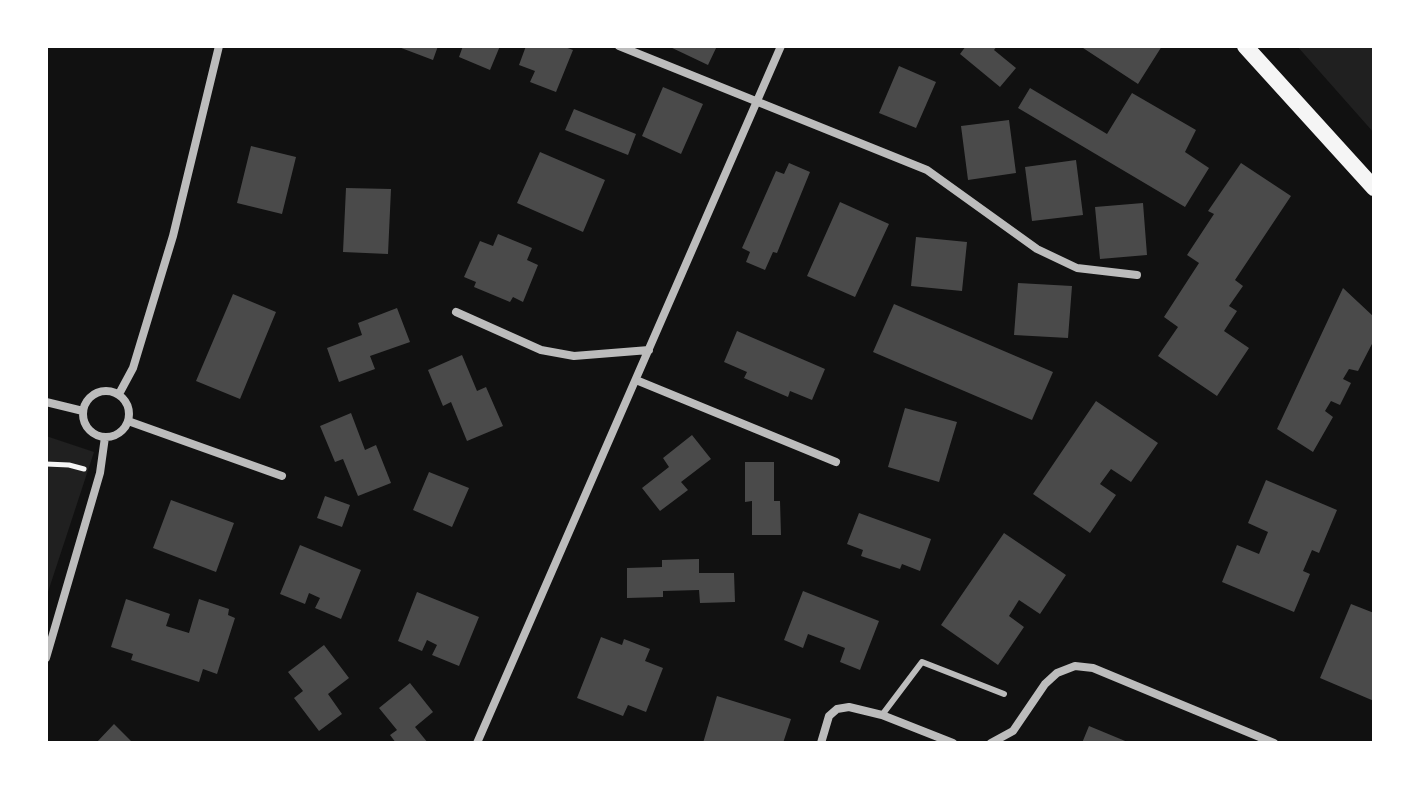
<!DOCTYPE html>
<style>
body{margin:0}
#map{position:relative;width:1420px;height:789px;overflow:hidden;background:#111;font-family:"Fira Sans",sans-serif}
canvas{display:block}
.frame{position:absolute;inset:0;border:48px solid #fff;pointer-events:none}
</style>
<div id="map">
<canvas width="1420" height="789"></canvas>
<div class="frame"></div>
</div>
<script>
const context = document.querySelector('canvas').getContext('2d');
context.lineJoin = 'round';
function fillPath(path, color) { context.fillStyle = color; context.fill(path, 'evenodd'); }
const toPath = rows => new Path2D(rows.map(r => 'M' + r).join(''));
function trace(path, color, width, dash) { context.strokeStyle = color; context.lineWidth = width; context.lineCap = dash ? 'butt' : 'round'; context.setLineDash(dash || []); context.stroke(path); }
fillPath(toPath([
 [1297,46,1374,46,1374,133],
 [46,436,94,452,46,598]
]), '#202020');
fillPath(toPath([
 [396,46,438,46,433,60],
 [463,46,500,46,490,70,459,57],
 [526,46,562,46,573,50,556,92,530,82,535,71,519,65],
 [668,46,717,46,708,65],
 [966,46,997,46,994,50,1016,68,1000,87,960,54],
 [1080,46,1162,46,1138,84],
 [899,66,936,82,916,128,879,113],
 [663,87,703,104,681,154,642,136],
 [1030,88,1107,134,1132,93,1196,130,1185,152,1209,168,1185,207,1018,108],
 [574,109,636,134,628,155,565,130],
 [1009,120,1016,173,968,180,961,126],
 [251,146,296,157,282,214,237,203],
 [540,152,605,180,583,232,517,203],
 [1076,160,1083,215,1032,221,1025,167],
 [789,163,810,172,777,253,773,252,765,270,746,262,750,252,742,248,776,171,784,174],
 [1241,163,1291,196,1235,280,1243,286,1229,306,1237,311,1224,331,1249,348,1217,396,1158,356,1178,327,1164,317,1199,263,1187,255,1214,214,1208,211],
 [346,188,391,189,388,254,343,252],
 [840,202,889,224,855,297,807,276],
 [1143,203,1147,255,1100,259,1095,207],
 [498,234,532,248,527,260,538,265,523,302,513,297,510,302,474,287,476,282,464,277,480,241,493,246],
 [916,237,967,242,962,291,911,286],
 [1018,283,1072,286,1068,338,1014,335],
 [1343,288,1374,317,1374,340,1358,371,1349,369,1343,379,1351,383,1340,405,1331,401,1325,411,1333,417,1313,452,1277,429],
 [233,294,276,312,240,399,196,381],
 [894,304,1053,372,1032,420,873,352],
 [397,308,410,342,370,356,375,369,339,382,327,348,362,335,358,323],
 [737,331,825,369,812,400,790,391,788,397,744,378,747,372,724,362],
 [462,355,477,391,486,387,503,426,467,441,451,402,443,406,428,370],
 [1096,401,1158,443,1131,482,1111,469,1100,484,1116,495,1090,533,1033,494],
 [905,408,957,422,939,482,888,467],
 [351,413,365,450,376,445,391,483,358,496,343,459,335,462,320,426],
 [692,435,711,459,681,482,688,490,660,511,642,488,669,467,663,458],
 [745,462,774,462,774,501,780,501,781,535,752,535,752,501,745,502],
 [429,472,469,488,452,527,413,510],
 [1266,480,1337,510,1319,553,1312,550,1303,571,1310,574,1294,612,1222,582,1237,545,1259,554,1268,532,1248,523],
 [325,496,350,505,342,527,317,518],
 [171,500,234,523,216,572,153,548],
 [859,513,931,539,920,571,902,564,900,569,861,556,863,550,847,544],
 [1004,533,1066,575,1040,614,1019,600,1009,616,1024,627,998,665,941,625],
 [300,545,361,570,341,619,315,608,320,598,309,593,305,604,280,594],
 [699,559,699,573,734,573,735,602,700,603,699,590,663,591,663,597,627,598,627,568,662,567,662,560],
 [803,591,879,621,860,670,840,662,845,648,808,634,803,648,784,640],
 [417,592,479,617,459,666,432,655,437,645,427,640,422,651,398,641],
 [126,599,170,614,166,626,189,633,199,599,229,609,228,615,235,618,217,674,203,669,199,682,131,660,133,654,111,647],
 [1351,604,1374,613,1374,701,1320,678],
 [601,637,622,645,624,639,650,649,645,661,663,668,646,712,628,705,623,716,577,698],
 [324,645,349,678,328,694,342,714,319,731,294,698,303,691,288,672],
 [410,683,433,712,415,727,428,743,396,743,390,735,397,730,379,708],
 [717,696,791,719,783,743,703,743],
 [114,724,133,743,96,743],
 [1089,726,1130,743,1082,743]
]), '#4a4a4a');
trace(toPath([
 [46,464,69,465,84,469]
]), '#f5f5f5', 5);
trace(toPath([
 [882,715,922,662,1004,694]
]), '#bcbcbc', 6);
trace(toPath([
 [619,46,927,170,1037,249,1077,268,1137,275],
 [456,312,541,350,574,356,649,350],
 [636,380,836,462],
 '83 414a23 23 0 1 1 46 0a23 23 0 1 1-46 0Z',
 [119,394,133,368,173,236,219,46],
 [46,402,83,411],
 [128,421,282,476],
 [46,658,100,473,105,437],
 [477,743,781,46],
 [821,743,829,716,837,709,849,707,882,715,953,743],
 [991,743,1013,731,1045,684,1057,673,1075,666,1093,668,1274,743]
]), '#bcbcbc', 8);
trace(toPath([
 [1245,46,1374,188]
]), '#f5f5f5', 16);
</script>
